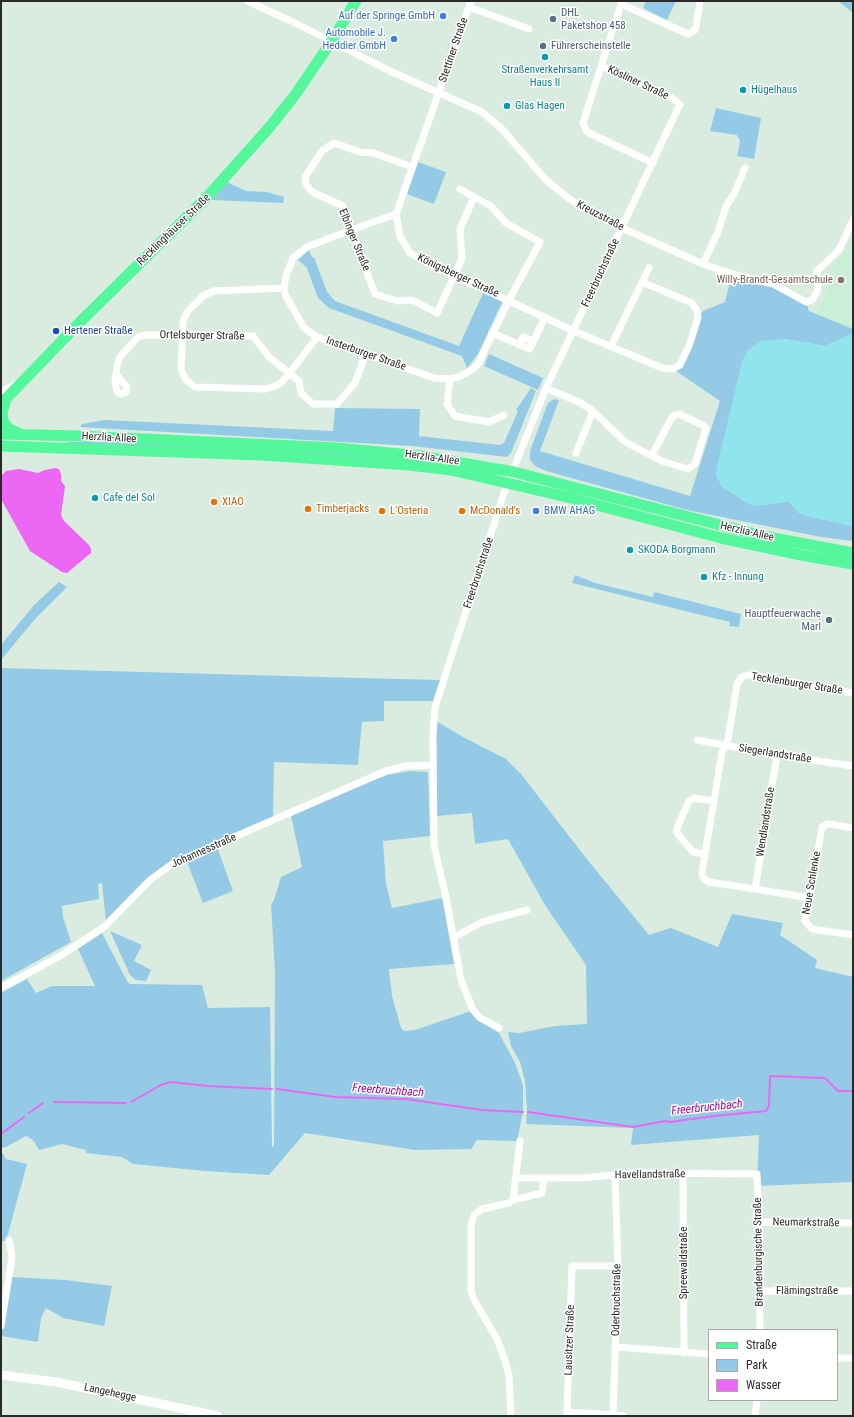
<!DOCTYPE html>
<meta charset="utf-8">
<style>
body{margin:0}
#map{position:relative;width:854px;height:1417px;overflow:hidden;background:#daecdf;font-family:"Roboto Condensed",sans-serif}
canvas{display:block}
.frame{position:absolute;inset:0;border:2px solid #292929;pointer-events:none}
.legend{position:absolute;left:708px;top:1329px;width:130px;height:72px;box-sizing:border-box;background:#fff;border:1px solid #a9a9a9;margin:0;padding:5px 7px;list-style:none;font-size:12px;color:#292929}
.legend li{display:flex;align-items:center;gap:8px;height:20px}
.legend b{width:20px;border:1px solid #a9a9a9}
</style>
<div id="map">
<canvas width="854" height="1417"></canvas>
<div class="frame"></div>
<ul class="legend">
<li><b style="height:5px;background:#55f79d"></b>Straße</li>
<li><b style="height:11px;background:#94cae6"></b>Park</li>
<li><b style="height:11px;background:#ec68f4"></b>Wasser</li>
</ul>
</div>
<script>
const context = document.querySelector('canvas').getContext('2d');
context.lineJoin = 'round';
function fillPath(path, color) { context.fillStyle = color; context.fill(path, 'evenodd'); }
const toPath = rows => new Path2D(rows.map(r => 'M' + r).join(''));
function trace(path, color, width, dash) { context.strokeStyle = color; context.lineWidth = width; context.lineCap = dash ? 'butt' : 'round'; context.setLineDash(dash || []); context.stroke(path); }
function drawText(font, color, halo, rows, align = 'center') {
  context.font = font + ' "Roboto Condensed",sans-serif'; context.lineWidth = 3; context.setLineDash([]); context.textBaseline = 'middle'; context.strokeStyle = halo; context.fillStyle = color; for (const [text, x, y, turn = 0] of rows) {
    context.save(); context.translate(x, y); context.rotate((+turn || 0) * Math.PI / 180); context.textAlign = isNaN(turn) ? turn : align; if (halo) context.strokeText(text, 0, 0); context.fillText(text, 0, 0); context.restore();
  }
}
fillPath(toPath([
 [853,237,853,329,815,313,828,289,829,271,847,248]
]), '#c9efd6');
fillPath(toPath([
 [646,1,676,1,667,20,643,8],
 [838,1,853,1,853,13],
 [716,108,761,118,754,159,737,156,740,141,737,135,710,131],
 [418,162,446,172,434,204,407,194],
 [227,182,246,191,267,192,284,197,283,203,212,200],
 [309,250,312,258,314,257,327,292,335,301,459,346,484,291,503,300,478,354,467,368,462,356,329,308,318,298,307,268,298,260],
 [732,274,773,284,806,302,809,311,853,329,853,336,850,335,825,346,785,339,749,350,742,362,716,475,722,486,747,503,757,506,789,501,799,513,807,516,853,526,853,541,821,537,687,510,546,471,535,466,530,460,530,451,548,403,554,399,559,400,540,451,690,496,720,401,673,369,680,364,698,318,703,311,725,302],
 [489,354,543,378,538,390,484,366],
 [531,388,536,391,511,453,507,457,412,446,80,427,82,424,105,420,333,431,335,408,420,409,419,436,500,445,504,443,518,411,516,410],
 [67,442,121,442,328,452,420,460,67,444],
 [575,575,595,583,653,597,654,592,741,614,739,627,729,626,730,622,572,583],
 [59,582,67,587,35,619,1,660,1,645,35,604],
 [1,668,321,677,440,680,433,701,384,701,384,721,362,722,358,765,274,762,273,817,184,856,106,921,102,883,98,884,99,899,62,906,63,917,71,942,1,981],
 [436,721,463,737,506,759,521,774,586,858,649,935,671,928,718,947,732,914,783,923,780,935,817,960,815,968,853,977,853,1182,757,1186,759,1135,631,1145,633,1128,526,1124,527,1110,525,1081,520,1062,511,1046,508,1032,519,1033,555,1026,587,1024,586,965,545,905,508,839,475,844,472,813,436,816],
 [411,771,428,772,430,836,383,841,386,884,392,908,442,898,454,964,389,969,392,996,401,1028,404,1031,415,1030,471,1011,477,1019,499,1033,515,1063,523,1085,523,1112,517,1141,477,1140,471,1149,415,1150,305,1133,269,1175,205,1171,133,1164,122,1157,86,1153,86,1150,62,1144,39,1150,33,1140,26,1136,6,1147,1,1148,1,993,27,979,36,993,52,986,95,986,78,949,102,933,127,981,130,984,202,985,208,1008,270,1007,272,1147,274,1146,275,972,271,905,274,900,281,877,302,867,291,816,354,788,387,775],
 [217,847,233,891,203,903,187,862],
 [110,931,142,945,134,961,151,970,146,981,136,980,130,975],
 [1,1151,6,1159,27,1164,6,1241,1,1241],
 [11,1277,66,1280,112,1286,104,1326,63,1318,46,1308,41,1318,38,1342,1,1336]
]), '#94cae6');
fillPath(toPath([
 [850,335,853,336,853,526,807,516,799,513,789,501,757,506,747,503,722,486,716,475,717,467,742,362,749,350,760,341,785,339,825,346]
]), '#8fe4ee');
fillPath(toPath([
 [55,468,59,469,61,474,61,481,65,486,61,515,64,521,89,545,91,549,91,553,67,573,62,572,30,551,1,499,1,476,6,471,19,469,38,473,45,470]
]), '#ec68f4');
trace(toPath([
 [277,1089,335,1097,406,1099,482,1110,523,1112],
 [54,1102,126,1103],
 [131,1102,161,1085,171,1082,208,1086,272,1089],
 [528,1112,633,1127,665,1121,670,1122,714,1116,766,1111,769,1106,770,1076,825,1078,838,1091,853,1091],
 [29,1113,43,1103],
 [1,1134,24,1117]
]), '#ec68f4', 2);
trace(toPath([
 [247,1,291,21,390,71,482,112,501,128,546,180,569,199,622,228,703,264,732,274,773,284,806,302,812,300,818,290,816,272,839,250,853,220],
 [471,1,396,214,400,236,410,253,431,265,574,331,662,368,673,369,680,365,689,346,698,318,697,311,692,303,642,282],
 [622,1,583,123,587,132,653,163],
 [621,4,688,34,695,30,696,27,700,1],
 [469,7,529,29],
 [460,189,474,197],
 [396,214,351,230,307,247,293,258,290,266,286,275,284,288,285,294,304,328,317,337,434,378,450,379,459,377,473,369,478,364,509,300,540,242,506,223,491,206,474,197,460,229,462,259,437,313,412,300,397,301,375,294,351,230,343,206,312,192,306,184,305,177,322,151,334,143,360,152,374,153,412,167],
 [703,264,718,232,726,206,734,194,745,168],
 [284,288,213,291,203,296,187,312,183,322,181,370,186,380,195,387,265,389,273,387,280,384,289,374,317,337],
 [492,333,530,349,545,317],
 [519,345,523,337,533,341],
 [611,346,649,268],
 [116,374,127,387,126,392,121,394,117,392,115,381,116,374,117,366,120,357,138,337,145,335,253,336,269,357,299,381,301,393,313,404,337,404,355,383,366,353],
 [450,379,447,404,455,416,489,422,504,415],
 [546,388,581,403,593,411,624,441,633,446,662,461,688,469,695,464,706,428,704,426,679,414,676,415,672,417,652,455],
 [576,453,593,411],
 [697,740,777,755,853,766],
 [714,801,705,854,693,852,677,833,677,828,689,801,694,798,714,801,722,752,728,739,737,684,742,677,748,675,853,693],
 [853,828,828,824,822,827,805,921,812,929,853,935],
 [705,854,702,873,703,878,709,882,755,889,777,755],
 [755,889,809,898],
 [453,938,482,922,527,910],
 [1,988,60,956,104,927,150,880,172,864,386,771,405,766,433,765],
 [499,1028,480,1018,473,1010,461,980,447,902,434,845,433,735,435,707,505,490,546,388,680,104,672,98,601,66],
 [683,1174,684,1353],
 [615,1175,618,1266,613,1415,623,1416],
 [516,1178,581,1178,633,1173,757,1174,759,1222,760,1330],
 [513,1200,542,1193,544,1178],
 [759,1222,853,1223],
 [760,1291,853,1291],
 [1,1326,12,1257,9,1240],
 [616,1347,709,1354],
 [837,1358,853,1358],
 [613,1415,567,1412,572,1266,618,1266],
 [511,1416,509,1377,505,1360,497,1339,474,1300,471,1291,471,1225,474,1215,482,1209,509,1203,513,1200,520,1141],
 [755,1416,757,1400]
]), '#fff', 7);
trace(toPath([
 [1,1375,56,1382,218,1416]
]), '#fff', 9);
trace(toPath([
 [1,394,17,385]
]), '#fff', 10);
trace(toPath([
 [6,399,2,413,3,421,9,429,21,434],
 [1,404,82,320,208,196,268,129,295,95,331,42,356,1],
 [1,434,79,436,337,448,421,456,514,472,763,536,853,553],
 [1,446,262,455,409,465,451,470,567,497,721,538,801,555,853,564]
]), '#55f79d', 11);
for (const [x, y, r, color] of [
 [443,16,4,"#3f7fe0"],
 [553,19,4,"#5c6f8a"],
 [394,39,4,"#3f7fe0"],
 [543,46,4,"#5c6f8a"],
 [545,57,4,"#0f9aa8"],
 [743,90,4,"#0f9aa8"],
 [507,106,4,"#0f9aa8"],
 [841,280,4,"#8d6e63"],
 [56,331,4,"#1a4fb4"],
 [95,498,4,"#0f9aa8"],
 [214,502,4,"#e8710a"],
 [308,509,4,"#e8710a"],
 [382,511,4,"#e8710a"],
 [462,511,4,"#e8710a"],
 [536,511,4,"#3f7fe0"],
 [630,550,4,"#0f9aa8"],
 [704,577,4,"#0f9aa8"],
 [829,620,4,"#5c6f8a"]
]) { const dot = new Path2D(); dot.arc(x, y, r, 0, 2 * Math.PI); context.fillStyle = color; context.fill(dot); trace(dot, '#fff', 1.5); }
drawText('11px', '#4e5e75', '#fff', [
 ["DHL",561,13],
 ["Paketshop 458",561,26],
 ["Führerscheinstelle",551,46],
 ["Hauptfeuerwache",821,614,"right"],
 ["Marl",821,627,"right"]
], 'left');
drawText('11px', '#366cbe', '#fff', [
 ["Auf der Springe GmbH",435,16],
 ["Automobile J.",386,33],
 ["Heddier GmbH",386,46],
 ["BMW AHAG",544,511,"left"]
], 'right');
drawText('11px', '#292929', '#fff', [
 ["Stettiner Straße",454,50,-71],
 ["Kösliner Straße",638,83,25],
 ["Kreuzstraße",600,216,28],
 ["Recklinghäuser Straße",174,230,-44],
 ["Elbinger Straße",354,240,68],
 ["Freerbruchstraße",601,273,-65],
 ["Königsberger Straße",458,276,25],
 ["Ortelsburger Straße",202,336,1],
 ["Insterburger Straße",366,354,19],
 ["Herzlia-Allee",109,438,3],
 ["Herzlia-Allee",432,458,8],
 ["Herzlia-Allee",747,532,13],
 ["Freerbruchstraße",479,573,-72],
 ["Tecklenburger Straße",797,684,9],
 ["Siegerlandstraße",775,754,9],
 ["Wendlandstraße",766,822,-81],
 ["Johannesstraße",204,851,-24],
 ["Neue Schlenke",812,883,-80],
 ["Havellandstraße",650,1175,-1],
 ["Neumarkstraße",806,1223,1],
 ["Brandenburgische Straße",759,1252,-91],
 ["Spreewaldstraße",684,1263,-90],
 ["Flämingstraße",807,1291],
 ["Oderbruchstraße",617,1300,-89],
 ["Lausitzer Straße",570,1340,-88],
 ["Langehegge",110,1393,12]
]);
drawText('11px', '#0d838f', '#fff', [
 ["Straßenverkehrsamt",545,70,"center"],
 ["Haus II",545,83,"center"],
 ["Hügelhaus",751,90],
 ["Glas Hagen",515,106],
 ["Cafe del Sol",103,498],
 ["SKODA Borgmann",638,550],
 ["Kfz - Innung",712,577]
], 'left');
drawText('11px', '#785e54', '#fff', [
 ["Willy-Brandt-Gesamtschule",833,280]
], 'right');
drawText('11px', '#164399', '#fff', [
 ["Hertener Straße",64,331]
], 'left');
drawText('11px', '#c56008', '#fff', [
 ["XIAO",222,502],
 ["Timberjacks",316,509],
 ["L'Osteria",390,511],
 ["McDonald's",470,511]
], 'left');
drawText('italic 12px', '#a0079c', '#fff', [
 ["Freerbruchbach",388,1091,4],
 ["Freerbruchbach",707,1108,-6]
]);
</script>
